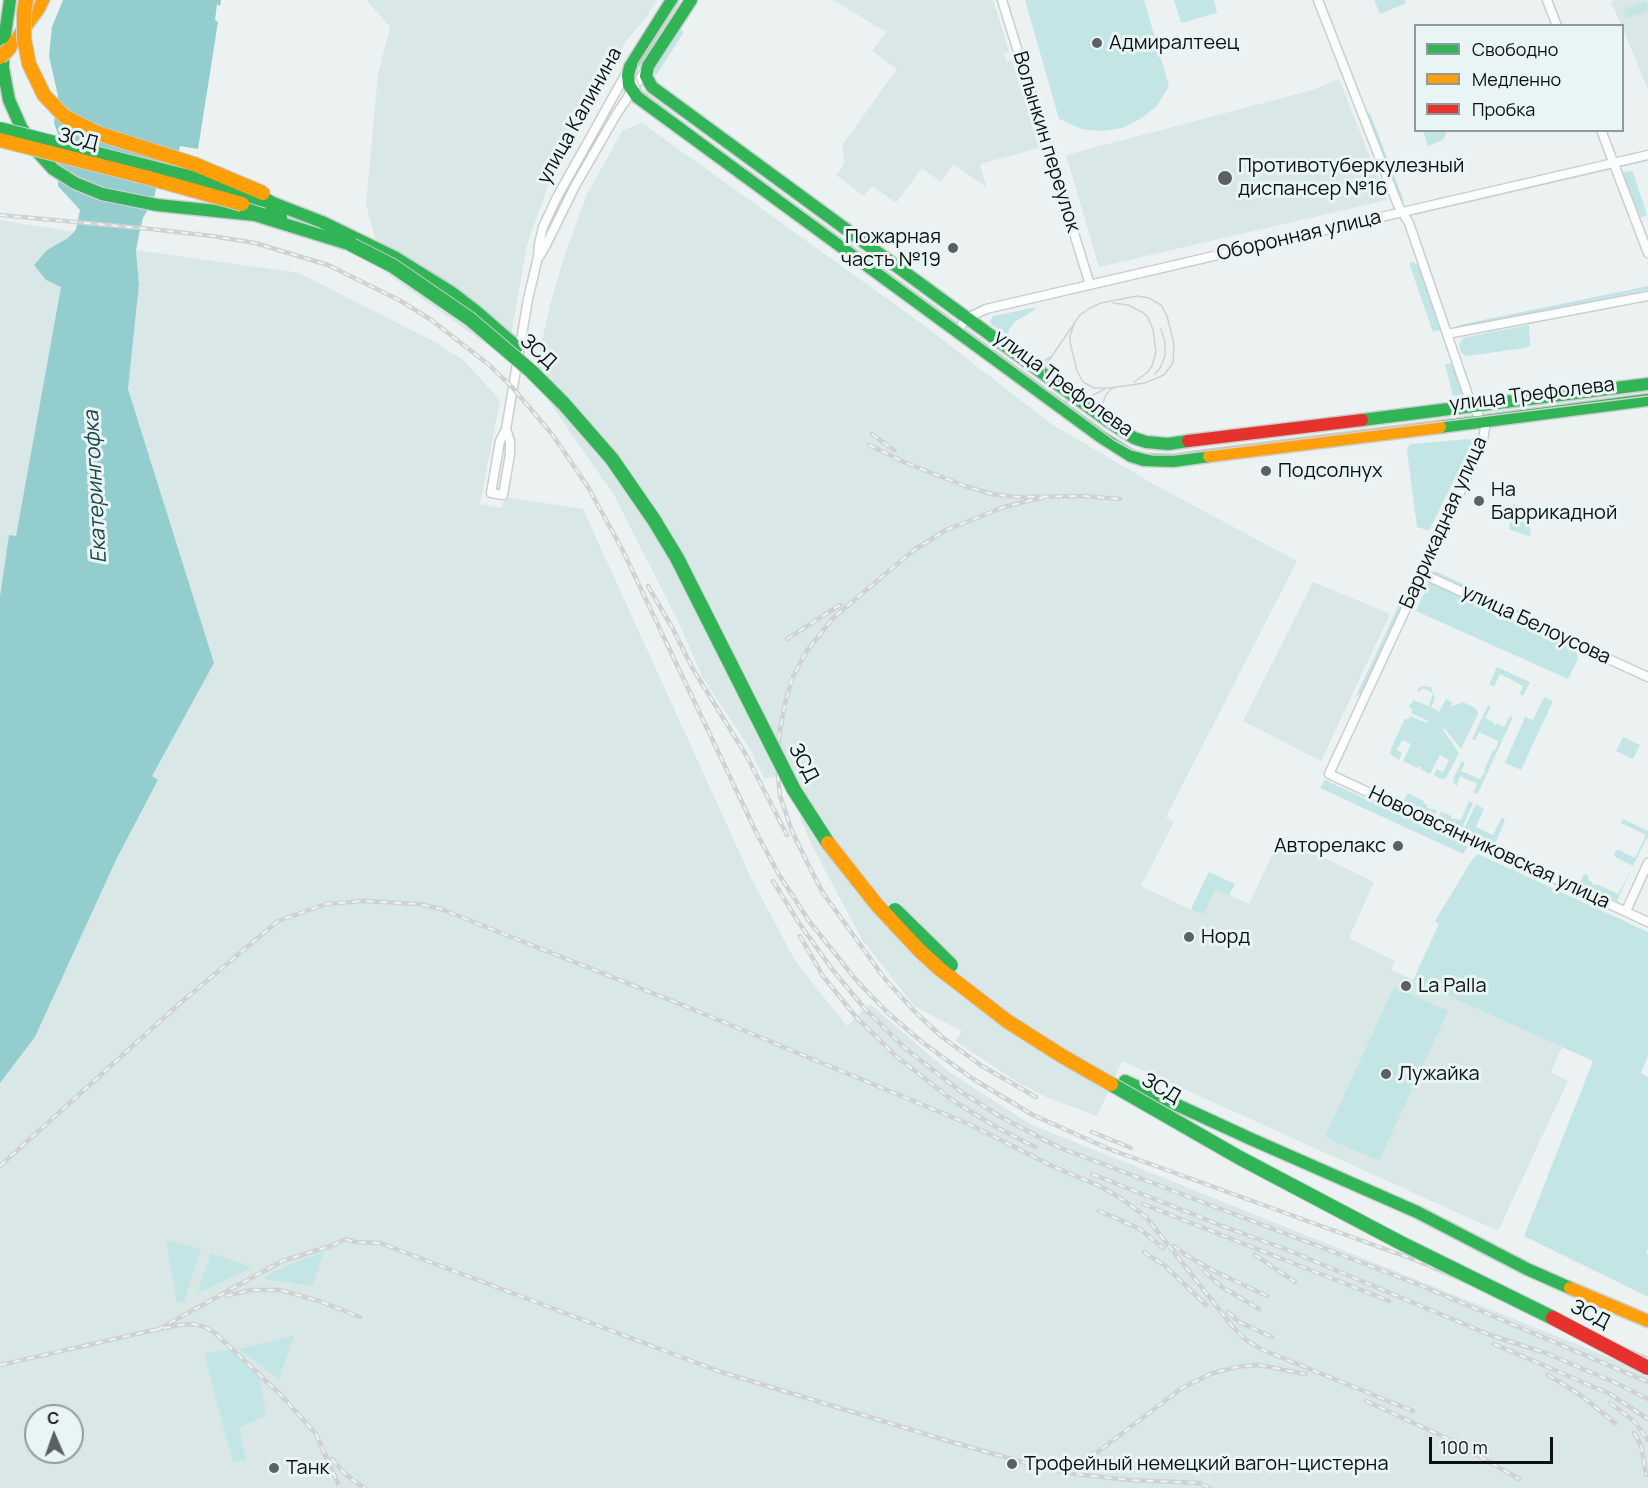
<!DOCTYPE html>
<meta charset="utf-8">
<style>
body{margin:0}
#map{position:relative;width:1648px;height:1488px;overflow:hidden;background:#ecf2f2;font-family:Manrope,sans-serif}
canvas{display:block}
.legend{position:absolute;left:1414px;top:24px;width:210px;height:108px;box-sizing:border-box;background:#e9f5f5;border:2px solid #919a9a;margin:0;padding:8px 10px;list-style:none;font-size:18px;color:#0d1111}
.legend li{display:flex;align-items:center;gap:12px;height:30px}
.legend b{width:30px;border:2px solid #919a9a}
.north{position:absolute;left:24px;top:1404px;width:60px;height:60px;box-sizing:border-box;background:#e9f5f5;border:2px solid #919a9a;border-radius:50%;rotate:358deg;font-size:16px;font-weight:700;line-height:24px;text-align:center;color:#0d1111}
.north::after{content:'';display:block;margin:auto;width:21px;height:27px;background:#5b6060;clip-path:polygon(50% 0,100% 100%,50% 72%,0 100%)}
.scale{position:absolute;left:1429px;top:1437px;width:124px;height:27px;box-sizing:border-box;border:3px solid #0d1111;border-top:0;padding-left:8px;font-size:18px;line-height:21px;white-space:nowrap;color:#0d1111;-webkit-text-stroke:4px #e9f5f5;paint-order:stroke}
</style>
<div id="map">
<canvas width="1648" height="1488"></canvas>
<ul class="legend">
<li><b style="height:8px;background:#30b455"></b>Свободно</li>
<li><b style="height:8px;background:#ff9f0a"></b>Медленно</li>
<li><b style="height:8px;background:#e5322d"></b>Пробка</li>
</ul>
<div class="north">С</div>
<div class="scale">100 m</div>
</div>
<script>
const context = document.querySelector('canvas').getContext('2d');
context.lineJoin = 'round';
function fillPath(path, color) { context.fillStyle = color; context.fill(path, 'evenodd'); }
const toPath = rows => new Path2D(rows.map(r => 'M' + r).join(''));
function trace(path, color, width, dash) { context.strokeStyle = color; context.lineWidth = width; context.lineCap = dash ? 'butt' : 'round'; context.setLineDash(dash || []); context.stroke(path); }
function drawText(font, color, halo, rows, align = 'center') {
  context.font = font + ' Manrope,sans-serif'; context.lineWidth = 6; context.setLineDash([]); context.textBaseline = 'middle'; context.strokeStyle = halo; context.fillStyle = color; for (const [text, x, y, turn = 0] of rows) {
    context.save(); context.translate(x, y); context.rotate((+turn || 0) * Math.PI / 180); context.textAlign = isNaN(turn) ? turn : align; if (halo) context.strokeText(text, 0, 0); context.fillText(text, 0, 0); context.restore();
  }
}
fillPath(toPath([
 [366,0,657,0,644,20,626,41,555,166,527,245,507,359,385,272,366,205,378,74,390,27],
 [833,0,993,0,1009,52,1004,54,1007,62,1012,60,1039,148,980,164,987,188,953,164,941,182,922,168,896,203,872,186,864,196,836,175,844,164,843,144,897,69,872,51,886,32],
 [1616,0,1648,0,1648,90,1623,29,1622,26,1621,25,1611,2],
 [1339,79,1387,200,1099,267,1066,155,1309,91],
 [642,123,921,323,1050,423,1155,485,1297,561,1166,817,1174,822,1141,886,1202,915,1215,888,1249,904,1278,843,1295,851,1298,845,1374,882,1349,938,1395,961,1391,970,1562,1047,1551,1072,1568,1081,1498,1231,1122,1061,1097,1116,1046,1097,1017,1082,955,1041,962,1031,915,1007,863,941,813,848,801,820,789,776,764,778,750,749,703,678,678,621,614,495,533,379,550,305,565,254,587,194,623,130],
 [0,220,74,232,68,238,47,250,46,280,61,287,16,536,9,536,0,596],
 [136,250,299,273,437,343,463,360,500,400,480,504,502,508,505,497,583,509,753,882,796,962,847,1026,870,1004,948,1071,1030,1124,1648,1373,1648,1488,0,1488,0,1083,35,1037,116,860,158,781,151,776,214,663,128,389,139,284],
 [36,1416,72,1416,72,1452,36,1452],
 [1313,582,1390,614,1321,761,1243,721]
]), '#d9e7e7');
fillPath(toPath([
 [1025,0,1144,0,1169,86,1156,107,1140,119,1122,128,1102,131,1082,129,1059,119],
 [1174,0,1214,0,1217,13,1181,23],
 [1374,0,1405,0,1406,3,1380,14],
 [1647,1,1648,11,1627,18,1623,9],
 [679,29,684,32,655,77,655,67,658,62],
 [1370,113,1404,201,1402,202,1367,114],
 [1423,131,1447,131,1443,140,1428,146],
 [1629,171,1633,172,1647,215,1639,218,1622,173],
 [1413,262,1418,265,1441,330,1433,332,1409,263],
 [1648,286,1648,290,1460,327,1459,325],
 [1037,307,1033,311,1016,321,1010,328,1008,332,1010,337,991,324,990,321,993,316],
 [1529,325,1530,346,1526,348,1466,356,1461,353,1459,343,1463,340,1462,338],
 [1453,363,1463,394,1453,396,1445,364],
 [1468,439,1471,440,1472,443,1430,529,1427,530,1417,527,1407,450,1408,447,1411,444],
 [1475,442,1478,444,1435,536,1432,535],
 [1513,504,1528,509,1531,537,1509,529],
 [1428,543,1431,544,1361,694,1356,696],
 [1435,571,1544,622,1542,624,1434,573],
 [1429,582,1575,648,1578,659,1568,679,1416,611],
 [1497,667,1530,682,1523,696,1520,694,1523,686,1500,674,1494,687,1489,684],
 [1420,686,1431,687,1435,698,1431,707,1439,712,1446,699,1452,702,1451,707,1463,702,1475,708,1478,712,1477,716,1461,749,1444,728,1443,730,1459,753,1446,778,1441,779,1434,775,1436,769,1443,772,1449,760,1440,755,1430,774,1420,769,1421,767,1419,766,1417,768,1403,761,1411,744,1402,740,1397,750,1402,753,1399,760,1394,757,1390,754,1391,749,1405,718,1408,720,1410,716,1427,723,1428,721,1411,713,1413,709,1409,707,1413,700,1429,706,1433,693,1422,688,1420,692,1417,691],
 [1544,697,1553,701,1521,770,1505,763,1525,717,1533,720],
 [1488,705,1491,707,1485,718,1493,722,1494,725,1498,724,1504,727,1510,716,1513,717,1478,793,1474,794,1473,793,1477,784,1460,776,1457,786,1454,784,1453,779,1462,761,1465,763,1461,771,1480,779,1485,772,1484,770,1493,750,1496,749,1498,741,1479,732,1475,740,1472,739],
 [1623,737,1640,745,1633,759,1616,751],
 [1325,780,1468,846,1463,854,1320,788],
 [1407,793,1424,801,1423,803,1427,805,1427,808,1437,810,1434,815,1404,801],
 [1469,801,1473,803,1462,828,1439,817,1441,811,1451,816,1451,818,1461,820],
 [1476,804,1484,809,1476,827,1493,835,1502,817,1505,820,1495,844,1464,829],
 [1623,819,1648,831,1648,836,1633,866,1615,857,1614,852,1619,850,1635,858,1646,835,1621,823],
 [1478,854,1648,932,1648,1056,1641,1073,1648,1077,1648,1249,1646,1251,1648,1256,1648,1297,1524,1236,1593,1061,1413,980,1439,924,1435,921,1472,860],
 [1209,872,1235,884,1229,895,1215,889,1203,915,1191,909],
 [1629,872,1630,872,1617,901,1580,883,1584,874,1589,876,1588,880,1592,882,1592,884,1595,885,1597,884,1618,894,1627,878],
 [1394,987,1448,1011,1379,1161,1325,1137],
 [166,1240,201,1249,184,1302,177,1302],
 [324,1252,312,1286,269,1280,264,1277,293,1263],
 [211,1253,252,1267,203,1291,198,1291],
 [294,1336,279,1379,238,1349],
 [229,1350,259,1374,266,1416,239,1427,246,1460,233,1462,204,1353]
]), '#c3e5e5');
fillPath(toPath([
 [63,0,221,0,220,6,217,4,215,20,218,22,198,149,180,146,178,156,162,158,154,198,143,218,139,235,136,250,139,284,128,389,214,663,152,776,158,780,116,860,35,1037,0,1083,0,596,9,535,16,536,61,287,46,280,34,265,47,250,68,238,74,232,76,229,80,210,58,186,59,137,54,123,58,96,49,56,52,27]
]), '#94cdce');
const street = toPath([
 [1002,0,1090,285],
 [1318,0,1398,205,1409,223,1469,398,1485,428,1482,445,1329,774,1648,922],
 [1547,0,1557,26],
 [1601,130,1648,253],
 [539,257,545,247,575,186,616,115,647,68],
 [957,331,967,318,986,309,1648,155],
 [1447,334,1648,296],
 [506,429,528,299,538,257,539,244,543,227,556,199,628,70],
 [506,429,510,441,510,454,503,495,491,493,500,441,506,429],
 [1423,574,1648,677],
 [1626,911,1648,863]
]);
const fast = toPath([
 [10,0,3,48,3,68,9,100,21,127,34,148,53,169,75,183,102,194,157,205,255,215,352,245],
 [672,0,630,67,628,75,629,85,637,97,1101,437,1131,456,1144,460,1173,461,1209,456],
 [691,0,648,66,646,76,652,87,1109,422,1134,438,1146,442,1168,444,1188,441],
 [268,201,322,222,396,258,451,292,477,312,517,347],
 [242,204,281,217],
 [1362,420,1648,384],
 [1440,427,1648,400],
 [1125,1081,1251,1139,1417,1212,1527,1269,1570,1288]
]);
const slow = toPath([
 [9,49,38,10,43,0],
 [1209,456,1440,427],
 [1570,1288,1648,1321]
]);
const jam = toPath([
 [1188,441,1362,420]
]);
trace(street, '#c9cece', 11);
trace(fast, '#c9cece', 15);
trace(slow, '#c9cece', 15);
trace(jam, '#c9cece', 15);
trace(street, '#fcfdfd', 8);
trace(fast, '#30b455', 12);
trace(slow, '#ff9f0a', 12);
trace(jam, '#e5322d', 12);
trace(toPath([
 [679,0,638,64,636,78,641,90,716,147,1114,440,1132,450,1153,455,1174,455,1648,396],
 [1113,303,1128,305,1142,312,1147,316,1153,329,1156,352,1152,366,1148,372,1134,382],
 [1019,364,1027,365,1039,364,1050,357],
 [1155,374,1160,368,1165,356,1165,342,1161,329],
 [1051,393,1045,380,1044,370,1047,363,1052,356,1080,315,1090,308,1101,303,1137,296,1149,298,1161,305,1167,316,1174,344,1173,363,1164,375,1145,383,1109,388,1094,388,1083,382,1077,371,1070,342,1070,336,1074,324],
 [1061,400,1072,403,1079,402,1105,389],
 [1109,430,1102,420,1101,407,1106,395,1111,389,1116,387]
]), '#d0d2d2', 1.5);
const rail = toPath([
 [0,215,151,229,212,236,255,243,328,265,399,300,430,319,488,364,512,387,552,434,588,487,622,549,758,836,778,873,809,921,857,981,888,1013,922,1042,973,1079,1033,1115,1109,1149,1415,1260,1648,1359],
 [872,434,894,450],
 [869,445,904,462,965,486,992,494,1018,497,1084,496,1120,499],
 [648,586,673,629,693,669,746,755,787,835],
 [787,639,840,605],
 [773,881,799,923,832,969,865,1009,906,1049,960,1091,1001,1117,1058,1147,1415,1283,1648,1382],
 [800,936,823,976,843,1001,856,1017,897,1057,955,1102,998,1128,1035,1147],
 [1036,1097,982,1066,942,1037,916,1013,885,979,823,893,807,862,792,831,780,796,778,777,779,736,785,703,792,679,806,652,833,618,914,550,946,530,1004,507,1045,497],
 [1092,1132,1131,1148],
 [0,1166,178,1005,278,921,326,904,364,901,419,904,441,909,685,1006,971,1125,1054,1167,1102,1187,1125,1201,1146,1217,1233,1327,1246,1340,1263,1350,1413,1411],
 [1092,1174,1225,1227,1288,1250,1490,1335,1546,1353,1616,1383,1648,1399],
 [1143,1204,1389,1301],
 [1099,1211,1140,1229,1163,1248],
 [1174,1246,1186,1255,1216,1272,1267,1296],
 [1144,1252,1164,1265,1206,1305],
 [1255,1255,1295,1282],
 [1204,1271,1222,1287,1259,1309],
 [226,1296,251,1290,280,1290,319,1301,360,1317],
 [1228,1312,1239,1322,1272,1337],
 [157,1330,282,1261,331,1246,345,1239,355,1242,380,1243,718,1371,955,1443,1040,1467,1075,1474,1129,1480,1199,1483,1210,1488],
 [1494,1344,1610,1394,1648,1419],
 [0,1365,145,1332,179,1325,193,1324,205,1327,215,1333,281,1395,316,1434,340,1488],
 [1548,1375,1579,1394,1615,1423],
 [1366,1401,1453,1441,1519,1479],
 [1610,1403,1634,1421,1648,1440],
 [1634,1433,1641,1445,1646,1475],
 [332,1459,343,1472,358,1484,365,1488],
 [1049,1464,1058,1464,1079,1460,1099,1451,1182,1388,1210,1374,1236,1367,1259,1365,1305,1374]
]);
trace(rail, '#d0d2d2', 4.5);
trace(rail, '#e9f5f5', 2, [7]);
const fastBridge = toPath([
 [0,129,196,179,268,201],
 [352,245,393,266,470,319,531,371,564,404,612,459,654,520,677,558,794,790,828,843],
 [895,910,951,965],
 [1111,1084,1240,1158,1401,1243,1553,1318]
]);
const slowBridge = toPath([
 [26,0,24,13,24,38,29,64,44,95,64,116,97,133,194,164,263,193],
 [0,57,9,49],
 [0,140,149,178,242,204],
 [828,843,877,905,920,951,941,970,1007,1021,1062,1056,1111,1084]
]);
const jamBridge = toPath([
 [1553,1318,1648,1368]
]);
trace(fastBridge, '#c9cece', 16, []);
trace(slowBridge, '#c9cece', 16, []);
trace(jamBridge, '#c9cece', 16, []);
trace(fastBridge, '#30b455', 14);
trace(slowBridge, '#ff9f0a', 14);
trace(jamBridge, '#e5322d', 14);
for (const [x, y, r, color] of [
 [1097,43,6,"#5b6060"],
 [1225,178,8,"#5b6060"],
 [953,248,6,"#5b6060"],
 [1266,471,6,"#5b6060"],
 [1479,501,6,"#5b6060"],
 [1398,846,6,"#5b6060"],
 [1189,937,6,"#5b6060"],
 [1406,986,6,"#5b6060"],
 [1386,1074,6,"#5b6060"],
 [1012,1464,6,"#5b6060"],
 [274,1468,6,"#5b6060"]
]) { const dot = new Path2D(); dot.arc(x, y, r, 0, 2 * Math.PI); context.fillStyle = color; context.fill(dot); trace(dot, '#e9f5f5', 2); }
drawText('20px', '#0d1111', '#e9f5f5', [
 ["Адмиралтеец",1109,43],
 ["Противотуберкулезный",1238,166],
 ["диспансер №16",1238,189],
 ["Пожарная",941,237,"right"],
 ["часть №19",941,260,"right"],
 ["Подсолнух",1278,471],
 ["На",1491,490],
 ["Баррикадной",1491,513],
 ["Авторелакс",1386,846,"right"],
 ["Норд",1201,937],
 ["La Palla",1418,986],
 ["Лужайка",1398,1074],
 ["Трофейный немецкий вагон-цистерна",1024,1464],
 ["Танк",286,1468]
], 'left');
drawText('20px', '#0d1111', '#e9f5f5', [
 ["улица Калинина",580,116,-61],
 ["ЗСД",78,140,14],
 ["Волынкин переулок",1046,142,73],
 ["Оборонная улица",1299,236,-13],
 ["ЗСД",538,352,42],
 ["улица Трефолева",1063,384,36],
 ["улица Трефолева",1532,395,-7],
 ["Баррикадная улица",1444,523,-66],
 ["улица Белоусова",1536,625,25],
 ["ЗСД",803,763,62],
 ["Новоовсянниковская улица",1489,848,25],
 ["ЗСД",1161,1089,30],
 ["ЗСД",1590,1315,27]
]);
drawText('italic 21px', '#1d4344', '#e9f5f5', [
 ["Екатерингофка",96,487,-93]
]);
</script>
